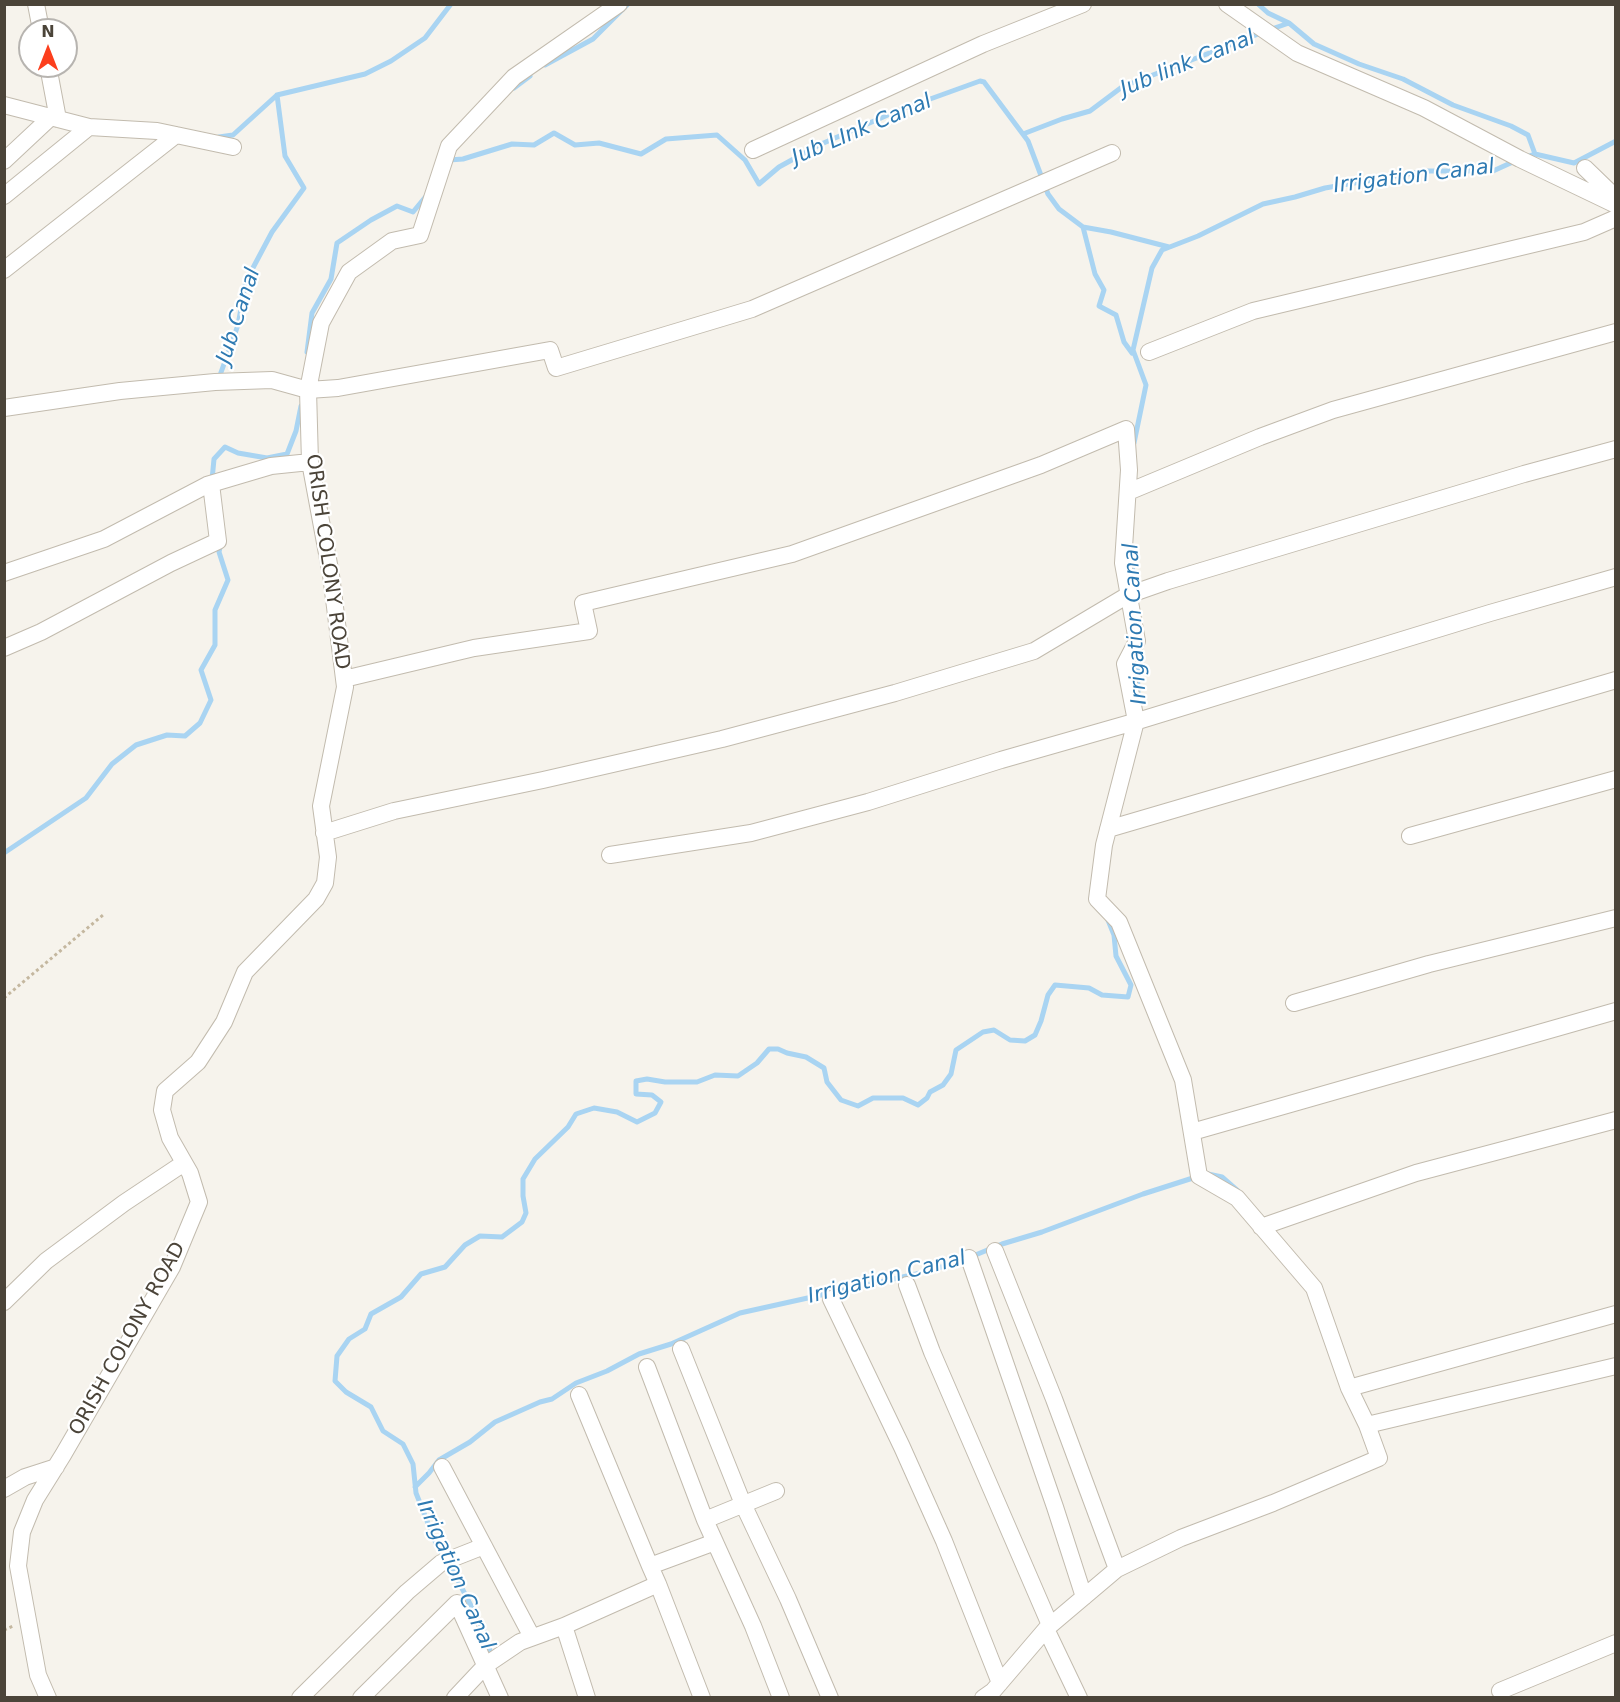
<!DOCTYPE html>
<style>
body{margin:0}
#map{position:relative;width:1620px;height:1702px;overflow:hidden;background:#f6f3ec;font-family:"DejaVu Sans",sans-serif}
canvas{display:block}
.frame{position:absolute;inset:0;border:6px solid #4b4439;pointer-events:none}
.north{position:absolute;left:18px;top:18px;width:60px;height:60px;box-sizing:border-box;background:#fff;border:2px solid #b7b4b0;border-radius:50%;rotate:0deg;font-size:16px;font-weight:700;line-height:24px;text-align:center;color:#4b4439}
.north::after{content:'';display:block;margin:auto;width:21px;height:27px;background:#fc3f1d;clip-path:polygon(50% 0,100% 100%,50% 72%,0 100%)}
</style>
<div id="map">
<canvas width="1620" height="1702"></canvas>
<div class="frame"></div>
<div class="north">N</div>
</div>
<script>
const context = document.querySelector('canvas').getContext('2d');
context.lineJoin = 'round';
const toPath = rows => new Path2D(rows.map(r => 'M' + r).join(''));
function trace(path, color, width, dash) { context.strokeStyle = color; context.lineWidth = width; context.lineCap = dash ? 'butt' : 'round'; context.setLineDash(dash || []); context.stroke(path); }
function drawText(font, color, halo, rows, align = 'center') {
  context.font = font + ' "DejaVu Sans",sans-serif'; context.lineWidth = 4.5; context.setLineDash([]); context.textBaseline = 'middle'; context.strokeStyle = halo; context.fillStyle = color; for (const [text, x, y, turn = 0] of rows) {
    context.save(); context.translate(x, y); context.rotate((+turn || 0) * Math.PI / 180); context.textAlign = isNaN(turn) ? turn : align; if (halo) context.strokeText(text, 0, 0); context.fillText(text, 0, 0); context.restore();
  }
}
trace(toPath([
 [1258,4,1268,13,1289,23,1314,44,1359,64,1403,79,1453,105,1511,126,1528,135,1535,154,1526,157],
 [545,65,593,39,628,4],
 [514,88,530,76],
 [1023,134,1062,119,1090,111,1122,87,1266,31,1289,23],
 [219,137,233,135,277,95,365,74,391,61,425,38,451,4],
 [1535,154,1574,163,1616,141],
 [449,160,463,159,512,144,534,145,554,133,575,145,599,143,641,154,666,139,717,135,745,160,759,184,779,167,819,145,897,111,980,81,984,82,1028,141,1048,194,1059,209,1083,227,1111,232,1169,247],
 [1083,227,1095,274,1104,290,1099,306,1116,315,1124,342,1132,353],
 [307,352,312,313,331,279,337,243,371,220,397,206,413,212,427,195],
 [218,378,219,378,238,325,246,281,272,232,304,188,285,156,277,95],
 [1134,443,1146,385,1133,350,1152,268,1162,250,1198,236,1263,204,1295,197,1325,188,1425,171,1493,171,1515,161],
 [212,480,214,459,225,447,238,453,267,458,287,454,296,431,301,406],
 [1131,549,1133,575],
 [1137,653,1138,692],
 [4,853,86,798,112,764,136,745,167,735,185,736,200,723,211,700,201,670,215,645,215,610,228,580,219,552,221,543],
 [1208,1174,1222,1177,1238,1191],
 [415,1487,429,1473,439,1460,470,1442,495,1422,540,1402,552,1399,576,1383,607,1371,639,1354,671,1344,740,1313,916,1274,956,1263,1002,1244,1042,1232,1143,1194,1196,1177],
 [492,1658,485,1633,450,1565,437,1546,416,1493,413,1464,403,1444,383,1431,371,1407,346,1392,335,1381,337,1356,349,1339,365,1329,371,1314,401,1297,421,1274,445,1267,465,1245,480,1236,502,1237,522,1222,526,1213,523,1196,523,1179,535,1159,568,1127,576,1114,594,1108,617,1112,637,1122,655,1113,661,1102,652,1095,636,1094,636,1081,647,1079,665,1082,697,1082,715,1075,738,1076,757,1063,769,1049,778,1049,787,1053,806,1057,824,1068,827,1082,841,1100,858,1106,873,1098,903,1098,918,1105,927,1098,930,1092,943,1085,951,1074,956,1050,983,1032,994,1030,1010,1040,1025,1041,1035,1035,1041,1021,1048,995,1055,985,1089,988,1102,995,1128,997,1131,985,1116,956,1114,935,1108,920]
]), '#a9d4f2', 5);
const minor = toPath([
 [36,4,41,30],
 [1227,4,1297,53,1424,108,1520,159,1616,205],
 [48,66,58,119],
 [4,105,89,127,157,131,233,147],
 [753,150,983,44,1083,4],
 [4,161,51,117],
 [1585,168,1616,198],
 [4,196,89,127],
 [4,270,176,135],
 [1149,352,1253,311,1584,232,1616,218],
 [4,408,120,391,215,382,272,380,308,390,338,388,550,350,556,368,752,309,1112,153],
 [1128,492,1260,437,1333,410,1616,332],
 [4,573,104,539,207,485,271,466,310,462],
 [4,648,41,632,171,563,218,541,211,484],
 [344,679,474,648,589,631,583,603,792,554,1041,465,1126,429,1129,470,1123,563,1137,641,1125,664,1136,721,1104,845,1097,899,1119,922,1183,1080,1199,1176,1237,1198,1314,1288,1349,1388,1367,1425],
 [1108,829,1616,680],
 [324,833,394,811,543,780,722,739,895,693,1034,651,1128,595,1168,581,1524,474,1616,449],
 [1410,836,1616,779],
 [610,855,751,833,868,802,1001,760,1141,720,1490,613,1616,577],
 [1294,1003,1429,964,1616,918],
 [1192,1132,1616,1011],
 [1261,1227,1416,1173,1616,1120],
 [995,1251,1054,1399,1117,1569],
 [969,1258,1055,1507,1084,1597],
 [907,1285,932,1352,1050,1625],
 [831,1299,902,1447,944,1541,1000,1683],
 [4,1302,46,1261,124,1203,184,1163],
 [681,1349,743,1504,788,1599,830,1698],
 [647,1367,705,1520,753,1626,781,1698],
 [1349,1388,1616,1314],
 [579,1395,650,1566],
 [442,1467,532,1637],
 [4,1489,25,1477,56,1467],
 [658,1584,702,1698],
 [564,1626,587,1698],
 [1046,1629,1079,1698],
 [1500,1691,1616,1643],
 [48,1698,38,1675,18,1566,22,1532,35,1500,63,1455,172,1267,199,1202,190,1173,170,1138,162,1110,165,1091,198,1062,224,1022,245,972,316,899,325,883,328,857,321,806,345,687,331,575,310,462,308,390,321,323,349,272,392,241,420,235,449,146,514,77,619,4],
 [300,1698,407,1592,441,1563,484,1546],
 [361,1698,457,1603,500,1698],
 [455,1698,486,1665,520,1642,564,1626,658,1584,650,1566,715,1542,705,1520,776,1491],
 [983,1698,993,1691,1046,1629,1117,1569,1181,1538,1273,1503,1379,1458,1367,1425,1616,1366]
]);
trace(minor, '#c2bbae', 18);
trace(toPath([
 [4,998,103,915],
 [4,1630,13,1626]
]), '#c4b79f', 3, [3, 3]);
trace(minor, '#fff', 16);
drawText('20px', '#4b4439', '#fff', [
 ["ORISH COLONY ROAD",327,562,82],
 ["ORISH COLONY ROAD",128,1339,-61]
]);
drawText('italic 21px', '#2e7ab2', '#fff', [
 ["Jub link Canal",1188,64,-22],
 ["Jub LInk Canal",862,130,-23],
 ["Irrigation Canal",1414,177,-7],
 ["Jub Canal",239,316,-72],
 ["Irrigation Canal",1136,624,-93],
 ["Irrigation Canal",887,1278,-14],
 ["Irrigation Canal",455,1575,66]
]);
</script>
